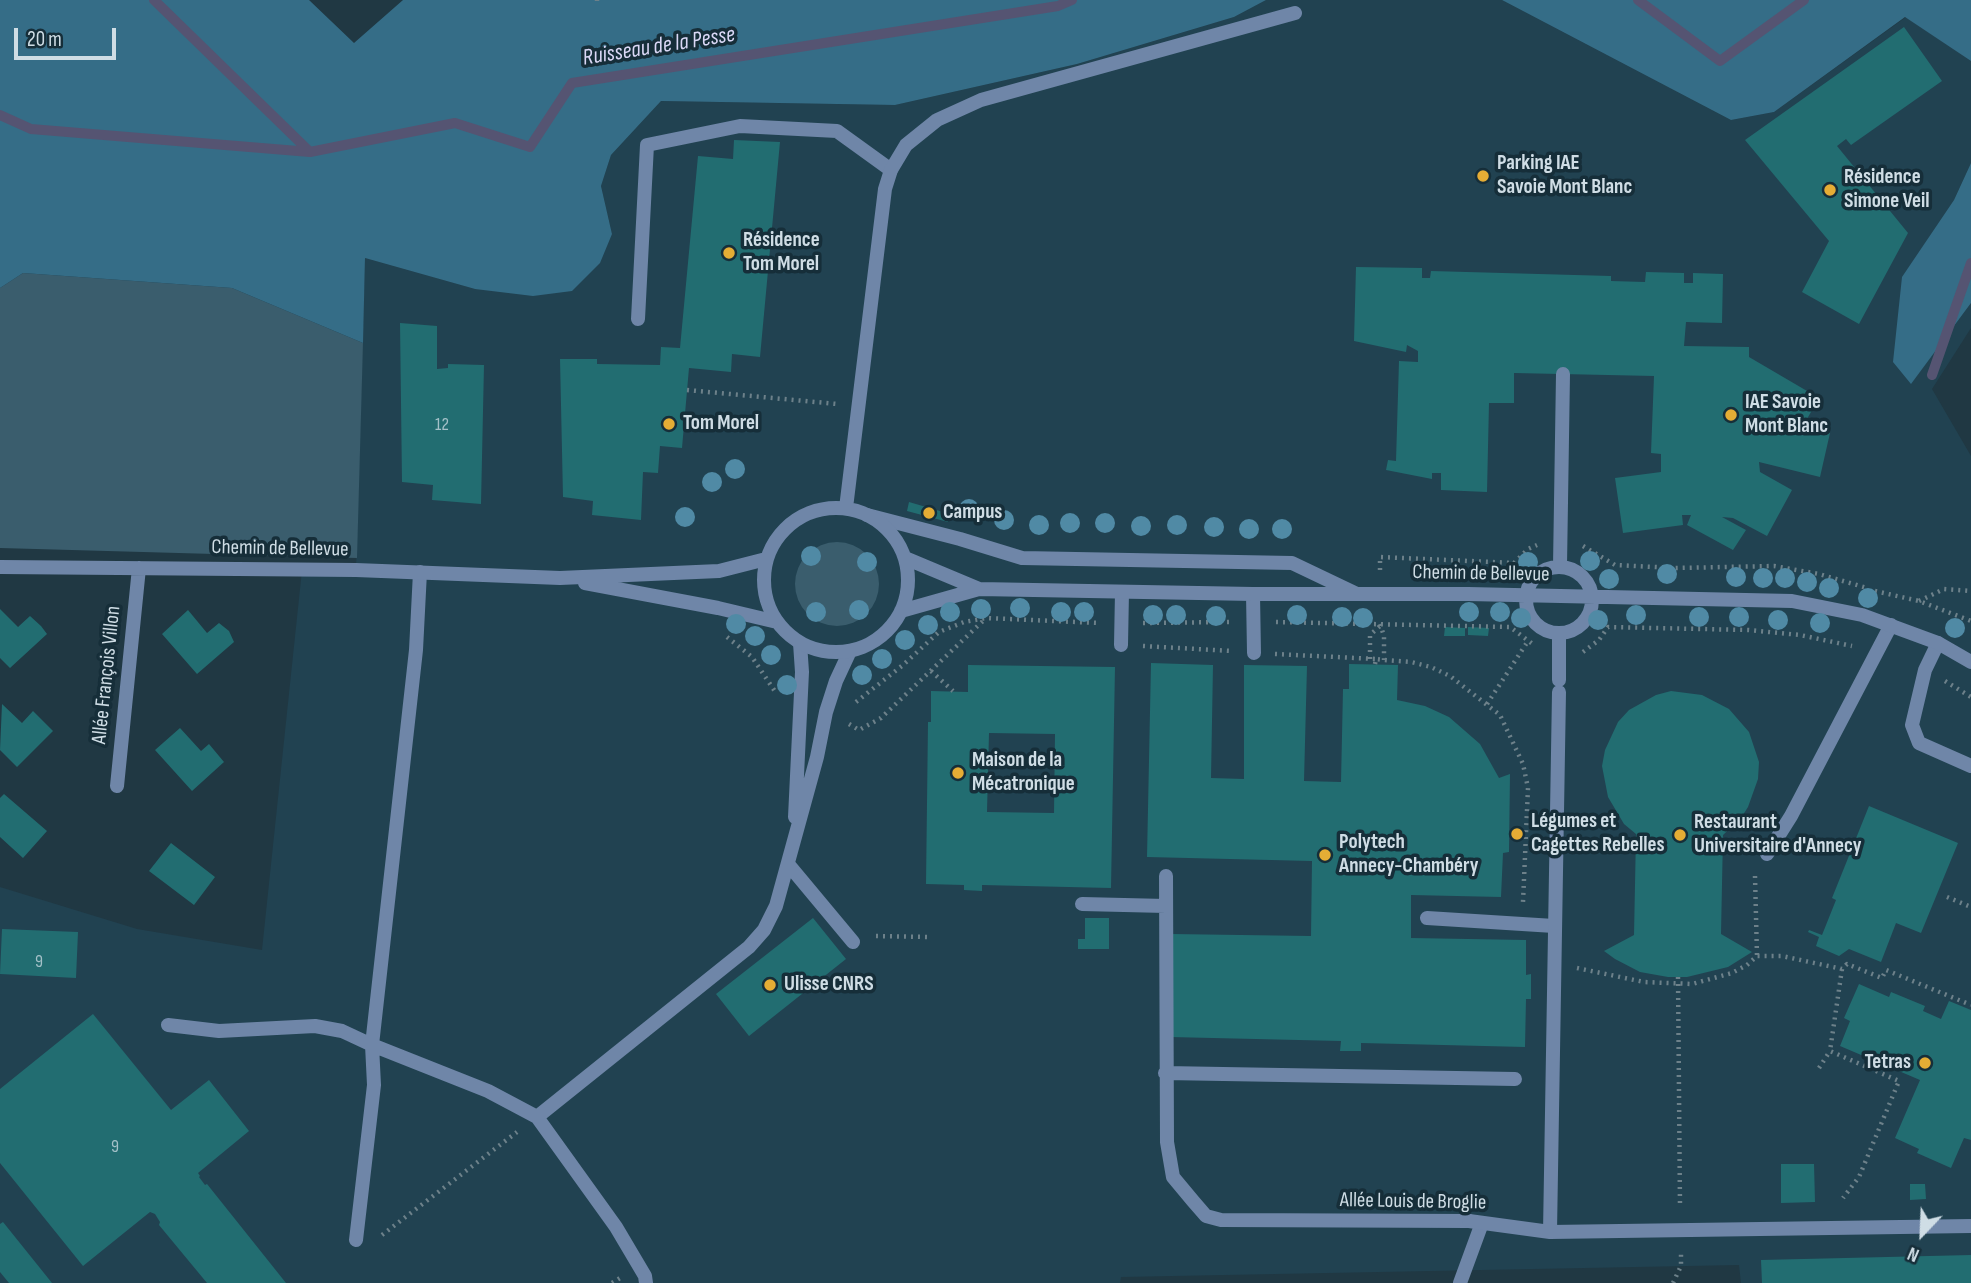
<!DOCTYPE html>
<meta charset="utf-8">
<style>
body{margin:0}
#map{position:relative;width:1971px;height:1283px;overflow:hidden;background:#203843;font-family:"Sofia Sans Condensed",sans-serif}
canvas{display:block}
.north{position:absolute;left:1887px;top:1199px;width:70px;height:70px;-webkit-text-stroke:5px #162e39;paint-order:stroke;rotate:203deg;font-size:19px;font-weight:700;line-height:28px;text-align:center;color:#cfdde5}
.north::after{content:'';display:block;margin:auto;width:24px;height:32px;background:#cfdde5;clip-path:polygon(50% 0,100% 100%,50% 72%,0 100%)}
.scale{position:absolute;left:14px;top:28px;width:102px;height:32px;box-sizing:border-box;border:4px solid #cfdde5;border-top:0;padding-left:9px;font-size:21px;line-height:24px;white-space:nowrap;color:#cfdde5;-webkit-text-stroke:5px #162e39;paint-order:stroke}
</style>
<div id="map">
<canvas width="1971" height="1283"></canvas>
<div class="north">N</div>
<div class="scale">20 m</div>
</div>
<script>
const context = document.querySelector('canvas').getContext('2d');
context.lineJoin = 'round';
function fillPath(path, color) { context.fillStyle = color; context.fill(path, 'evenodd'); }
const toPath = rows => new Path2D(rows.map(r => 'M' + r).join(''));
function trace(path, color, width, dash) { context.strokeStyle = color; context.lineWidth = width; context.lineCap = dash ? 'butt' : 'round'; context.setLineDash(dash || []); context.stroke(path); }
function drawText(font, color, halo, rows, align = 'center') {
  context.font = font + ' "Sofia Sans Condensed",sans-serif'; context.lineWidth = 7; context.setLineDash([]); context.textBaseline = 'middle'; context.strokeStyle = halo; context.fillStyle = color; for (const [text, x, y, turn = 0] of rows) {
    context.save(); context.translate(x, y); context.rotate((+turn || 0) * Math.PI / 180); context.textAlign = isNaN(turn) ? turn : align; if (halo) context.strokeText(text, 0, 0); context.fillText(text, 0, 0); context.restore();
  }
}
fillPath(toPath([
 [1266,0,1502,0,1731,120,1774,112,1906,17,1971,61,1971,163,1954,200,1903,277,1911,383,1971,303,1971,328,1932,389,1971,456,1971,1283,1741,1283,1739,1265,1121,1277,1120,1283,0,1283,0,887,137,929,262,950,302,570,356,570,365,258,475,289,612,234,601,186,611,155,661,101,895,105,1077,64,1234,17]
]), '#214251');
fillPath(toPath([
 [23,273,232,288,363,343,357,558,0,548,0,288],
 '795 584a42 42 0 1 1 84 0a42 42 0 1 1-84 0Z'
]), '#3a5d6d');
fillPath(toPath([
 [0,0,309,0,354,43,403,0,1266,0,1234,17,1077,64,895,105,661,101,611,155,601,186,612,234,600,263,572,291,533,296,475,289,365,258,363,343,232,288,23,273,0,288],
 [1502,0,1971,0,1971,61,1905,17,1774,112,1731,120],
 [1971,163,1971,303,1911,384,1893,362,1902,277,1954,200]
]), '#356d87');
trace(toPath([
 [154,0,310,152],
 [1638,0,1720,61,1804,0],
 [0,115,31,129,310,152,455,123,530,147,572,83,1058,6,1072,0],
 [1932,375,1971,263]
]), '#555472', 10);
fillPath(toPath([
 [1904,27,1942,81,1851,145,1846,139,1837,146,1908,233,1859,324,1802,292,1829,241,1745,140],
 [734,140,780,142,760,357,732,354,731,372,689,368,682,448,660,446,658,473,643,472,641,520,592,515,593,501,563,497,560,359,597,359,597,364,660,365,661,347,680,348,698,156,733,159],
 [1356,267,1422,268,1422,278,1430,278,1431,271,1611,276,1611,281,1645,282,1646,272,1684,273,1684,283,1693,283,1693,273,1723,274,1722,323,1686,322,1684,346,1749,347,1749,357,1819,398,1803,426,1830,433,1820,477,1759,462,1760,472,1792,490,1767,536,1733,518,1722,517,1746,530,1733,550,1687,525,1691,515,1682,515,1683,525,1623,533,1615,478,1661,472,1661,454,1651,453,1654,376,1514,373,1514,403,1489,403,1487,492,1441,490,1441,473,1432,473,1432,479,1386,470,1388,460,1396,461,1399,361,1418,362,1418,351,1407,345,1406,352,1354,341],
 [400,323,437,326,437,369,448,368,448,364,484,365,481,504,432,500,433,485,402,482],
 [909,502,950,514,948,522,907,511],
 [0,609,18,627,30,616,41,626,47,634,10,668,0,658],
 [188,610,207,633,219,623,229,631,234,642,197,674,162,634],
 [1445,627,1465,628,1465,636,1444,636],
 [1468,627,1489,628,1488,636,1468,635],
 [1151,663,1213,665,1211,778,1244,779,1244,665,1307,666,1304,781,1341,782,1343,689,1349,689,1349,664,1398,665,1397,700,1425,706,1449,717,1480,744,1499,778,1510,774,1509,852,1503,853,1501,897,1411,895,1411,938,1526,940,1526,975,1531,974,1531,999,1526,999,1525,1047,1361,1043,1361,1051,1340,1051,1341,1041,1170,1037,1171,934,1311,936,1312,861,1147,857],
 [968,665,1115,667,1111,888,982,885,982,891,964,890,964,885,926,884,928,722,931,722,931,691,968,692],
 [989,733,1055,734,1054,813,987,812],
 [1671,691,1702,695,1729,709,1749,732,1759,762,1758,779,1748,807,1741,818,1723,835,1721,934,1752,952,1728,967,1687,977,1668,977,1640,972,1615,959,1604,951,1634,935,1636,834,1624,824,1608,797,1602,766,1605,750,1618,722,1629,710,1656,695],
 [2,704,22,723,33,711,53,731,17,767,0,750],
 [180,728,201,751,209,744,224,762,192,791,155,750],
 [4,794,47,831,23,858,0,837,0,798],
 [1869,806,1958,843,1921,933,1896,923,1881,962,1849,949,1839,956,1816,946,1819,937,1808,932,1809,930,1822,935,1836,900,1832,898],
 [171,843,215,877,194,905,149,871],
 [813,918,846,959,749,1036,716,994],
 [1085,918,1109,918,1109,949,1078,949,1078,939,1085,939],
 [2,929,78,932,76,978,0,974],
 [1859,984,1889,997,1891,992,1925,1006,1923,1011,1941,1019,1949,1001,1971,1010,1971,1140,1964,1138,1951,1168,1917,1153,1919,1149,1895,1138,1920,1080,1840,1046,1850,1021,1844,1018],
 [93,1014,171,1110,209,1080,249,1131,198,1173,200,1176,199,1177,205,1185,207,1184,286,1283,207,1283,159,1225,160,1222,155,1214,150,1212,83,1266,0,1163,0,1089],
 [1781,1164,1814,1164,1815,1202,1781,1203],
 [1910,1184,1925,1184,1926,1199,1910,1200],
 [3,1222,52,1283,9,1283,0,1272,0,1224],
 [1971,1255,1971,1283,1762,1283,1761,1260]
]), '#226d71');
trace(toPath([
 [597,0,597,1],
 [687,390,837,404],
 [1583,546,1615,565,1675,568,1774,566,1819,574,1867,588],
 [1380,570,1380,557,1514,563,1528,549,1537,545],
 [1875,591,1919,601,1971,621],
 [1919,601,1944,589,1971,591],
 [1276,622,1510,627,1534,645],
 [1143,623,1229,622],
 [1380,624,1384,636,1384,660],
 [727,637,752,657,776,693],
 [1143,646,1232,651],
 [1583,652,1599,640,1608,627,1748,630,1800,635,1852,646],
 [1275,654,1376,659],
 [1370,659,1370,635,1380,626],
 [1375,664,1376,659,1384,660,1411,662,1431,667,1450,676,1500,715,1523,764,1528,788,1523,902],
 [931,671,953,691],
 [1945,681,1971,697],
 [856,702,903,665,939,632,964,622,986,618,1099,623],
 [1487,704,1528,641],
 [849,724,859,730,881,718,985,619],
 [1755,876,1757,956],
 [1947,897,1971,907],
 [876,936,931,937],
 [1577,968,1644,982,1692,984,1732,973,1747,965,1757,956,1782,956,1842,969,1847,964,1882,978,1886,970,1971,1005],
 [1842,969,1830,1051,1899,1081,1859,1177,1843,1198],
 [1678,977,1680,1207],
 [1819,1068,1830,1051],
 [382,1235,517,1132],
 [612,1283,620,1278],
 [1673,1283,1681,1266,1681,1254]
]), '#6d818a', 4.5, [2, 5]);
trace(toPath([
 [638,319,647,145,740,126,837,131,891,170],
 [867,515,960,539,1022,558,1292,563,1357,594],
 [420,572,416,650,372,1045,488,1091,537,1117,749,947,764,930,776,906,817,757,826,712,836,681,850,651],
 [1253,594,1254,653],
 [1938,643,1925,670,1912,725,1919,743,1971,766],
 [1121,645,1122,592],
 [795,817,802,672,800,643],
 [1767,854,1791,816,1891,625],
 [788,864,853,942],
 [1166,876,1167,1142,1173,1177,1193,1201,1206,1216,1221,1220,1469,1221],
 [1082,904,1166,906],
 [1427,918,1554,926],
 [168,1025,219,1031,315,1026,342,1031,372,1045,374,1085,356,1240],
 [1165,1073,1515,1079],
 [537,1117,616,1227,645,1276,646,1283],
 [1460,1283,1482,1223]
]), '#6f86a8', 14);
trace(toPath([
 '764 580a72 72 0 1 1 144 0a72 72 0 1 1-144 0Z',
 [846,508,885,189,891,170,906,145,937,120,981,100,1295,13],
 [905,558,979,589],
 [1560,566,1563,374],
 '1526 600a33 33 0 1 1 66 0a33 33 0 1 1-66 0Z',
 [0,567,356,570,560,578,719,571,766,559],
 [585,583,718,608,777,622],
 [901,611,979,589,1253,594,1468,594,1792,601,1862,615,1938,643,1971,662],
 [1559,633,1559,680],
 [117,786,139,568],
 [1469,1221,1550,1232,1971,1226],
 [1550,1232,1559,692]
]), '#6f86a8', 14);
context.fillStyle = '#508aa5';
for (const [x, y] of [
 [735,469],
 [712,482],
 [969,509],
 [685,517],
 [1004,520],
 [1070,523],
 [1105,523],
 [1039,525],
 [1177,525],
 [1141,526],
 [1214,527],
 [1249,529],
 [1282,529],
 [811,556],
 [1590,561],
 [867,562],
 [1528,562],
 [1667,574],
 [1736,577],
 [1763,578],
 [1785,578],
 [1609,579],
 [1807,582],
 [1829,588],
 [1868,598],
 [1020,608],
 [981,609],
 [859,610],
 [816,612],
 [950,612],
 [1061,612],
 [1084,612],
 [1469,612],
 [1500,612],
 [1153,615],
 [1176,615],
 [1297,615],
 [1636,615],
 [1216,616],
 [1342,617],
 [1699,617],
 [1739,617],
 [1363,618],
 [1521,618],
 [1598,620],
 [1778,620],
 [1820,623],
 [736,624],
 [928,625],
 [1955,628],
 [755,636],
 [905,640],
 [771,655],
 [882,659],
 [862,675],
 [787,685]
]) { context.beginPath(); context.arc(x, y, 10, 0, 2 * Math.PI); context.fill(); }
for (const [x, y, r, color] of [
 [1483,176,7,"#e5ad35"],
 [1830,190,7,"#e5ad35"],
 [729,253,7,"#e5ad35"],
 [1731,415,7,"#e5ad35"],
 [669,424,7,"#e5ad35"],
 [929,513,7,"#e5ad35"],
 [958,773,7,"#e5ad35"],
 [1517,834,7,"#e5ad35"],
 [1680,835,7,"#e5ad35"],
 [1325,855,7,"#e5ad35"],
 [770,985,7,"#e5ad35"],
 [1925,1063,7,"#e5ad35"]
]) { const dot = new Path2D(); dot.arc(x, y, r, 0, 2 * Math.PI); context.fillStyle = color; context.fill(dot); trace(dot, '#162e39', 2.5); }
drawText('18px', '#a4c1c8', null, [
 ["12",442,425],
 ["9",39,962],
 ["9",115,1147]
]);
drawText('bold 21px', '#cfdde5', '#162e39', [
 ["Parking IAE",1497,164],
 ["Savoie Mont Blanc",1497,188],
 ["Résidence",1844,178],
 ["Simone Veil",1844,202],
 ["Résidence",743,241],
 ["Tom Morel",743,265],
 ["IAE Savoie",1745,403],
 ["Mont Blanc",1745,427],
 ["Tom Morel",683,424],
 ["Campus",943,513],
 ["Maison de la",972,761],
 ["Mécatronique",972,785],
 ["Légumes et",1531,822],
 ["Cagettes Rebelles",1531,846],
 ["Restaurant",1694,823],
 ["Universitaire d'Annecy",1694,847],
 ["Polytech",1339,843],
 ["Annecy-Chambéry",1339,867],
 ["Ulisse CNRS",784,985],
 ["Tetras",1911,1063,"right"]
], 'left');
drawText('21px', '#cfdde5', '#162e39', [
 ["Chemin de Bellevue",280,549,1],
 ["Chemin de Bellevue",1481,574,1],
 ["Allée François Villon",107,675,-84],
 ["Allée Louis de Broglie",1413,1202,1]
]);
drawText('italic 23px', '#dad8f6', '#162e39', [
 ["Ruisseau de la Pesse",659,47,-9]
]);
</script>
